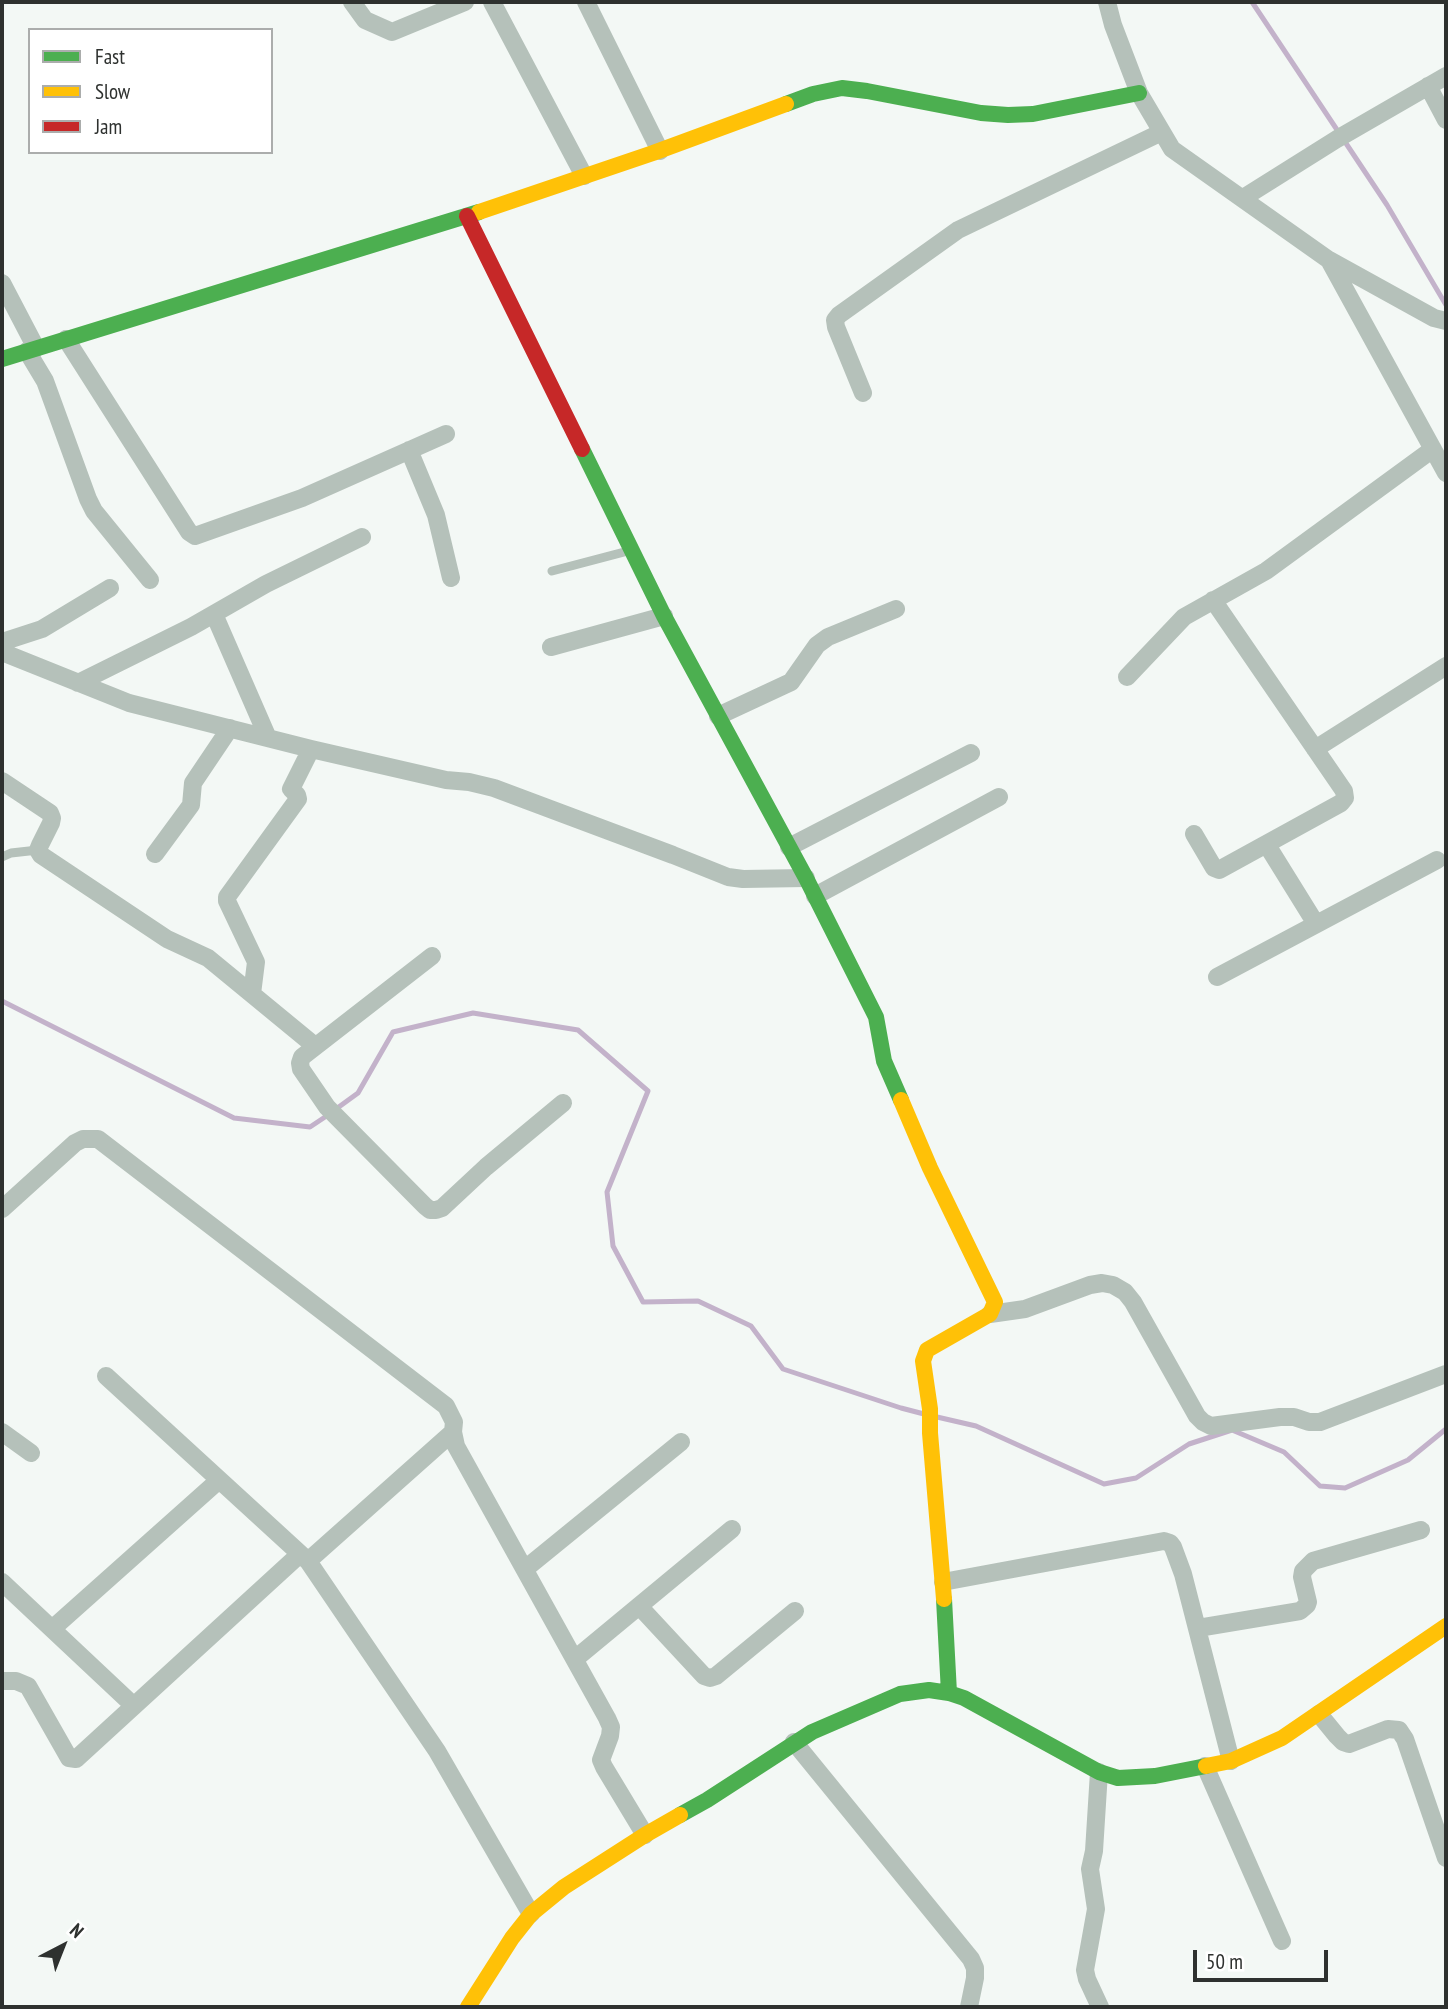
<!DOCTYPE html>
<style>
body{margin:0}
#map{position:relative;width:1448px;height:2009px;overflow:hidden;background:#f3f8f5;font-family:"PT Sans Narrow",sans-serif}
canvas{display:block}
.frame{position:absolute;inset:0;border:4px solid #2e312f;pointer-events:none}
.legend{position:absolute;left:28px;top:28px;width:245px;height:126px;box-sizing:border-box;background:#fff;border:2px solid #abadac;margin:0;padding:9px 12px;list-style:none;font-size:21px;color:#2e312f}
.legend li{display:flex;align-items:center;gap:14px;height:35px}
.legend b{width:35px;border:2px solid #abadac}
.north{position:absolute;left:28px;top:1911px;width:70px;height:70px;-webkit-text-stroke:5px #fff;paint-order:stroke;rotate:42deg;font-size:19px;font-weight:700;line-height:28px;text-align:center;color:#2e312f}
.north::after{content:'';display:block;margin:auto;width:24px;height:32px;background:#2e312f;clip-path:polygon(50% 0,100% 100%,50% 72%,0 100%)}
.scale{position:absolute;left:1193px;top:1950px;width:135px;height:32px;box-sizing:border-box;border:4px solid #2e312f;border-top:0;padding-left:9px;font-size:21px;line-height:24px;white-space:nowrap;color:#2e312f;-webkit-text-stroke:5px #fff;paint-order:stroke}
</style>
<div id="map">
<canvas width="1448" height="2009"></canvas>
<div class="frame"></div>
<ul class="legend">
<li><b style="height:9px;background:#4caf50"></b>Fast</li>
<li><b style="height:9px;background:#ffc107"></b>Slow</li>
<li><b style="height:9px;background:#c62828"></b>Jam</li>
</ul>
<div class="north">N</div>
<div class="scale">50 m</div>
</div>
<script>
const context = document.querySelector('canvas').getContext('2d');
context.lineJoin = 'round';
const toPath = rows => new Path2D(rows.map(r => 'M' + r).join(''));
function trace(path, color, width, dash) { context.strokeStyle = color; context.lineWidth = width; context.lineCap = dash ? 'butt' : 'round'; context.setLineDash(dash || []); context.stroke(path); }
trace(toPath([
 [1252,2,1387,205,1446,305],
 [2,1001,234,1118,310,1127,328,1115],
 [336,1109,358,1093,393,1032,473,1013,578,1030,648,1091,607,1192,613,1246,643,1302,698,1301,751,1326,783,1369,901,1408,924,1414],
 [937,1417,976,1426,1104,1484,1136,1478,1189,1444,1232,1430,1284,1452,1320,1486,1345,1488,1408,1460,1446,1429]
]), '#c3b2ca', 5);
trace(toPath([
 [552,571,628,551],
 [2,857,11,853,38,850]
]), '#b5c1ba', 9);
trace(toPath([
 [352,2,365,20,392,32,465,2],
 [492,2,584,176],
 [586,2,660,151],
 [1107,2,1113,25,1139,93,1172,149,1329,260,1434,318,1446,321],
 [1428,86,1446,120],
 [1243,198,1337,139,1446,76],
 [1329,260,1446,473],
 [2,283,36,348],
 [66,339,189,532,195,536,302,498,446,434],
 [27,351,45,381,88,499,94,511,150,580],
 [863,393,836,327,835,320,839,315,958,230,1162,132],
 [409,450,436,515,451,578],
 [214,614,268,738],
 [2,642,42,629,110,588],
 [551,647,664,616],
 [2,652,129,703,311,749,446,780,469,782,494,788,673,855,728,877,743,879,806,878],
 [1127,677,1184,617,1266,571,1433,449],
 [78,683,191,627,266,584,362,537],
 [718,716,791,682,817,645,828,637,896,609],
 [1315,749,1446,666],
 [2,781,50,813,52,818,51,823,40,845,38,850,41,855,167,939,208,958,315,1046],
 [1194,834,1214,868,1219,870,1341,803,1345,798,1344,791,1213,600],
 [1267,845,1316,924],
 [789,847,971,753],
 [155,854,191,805,193,783,230,728],
 [815,896,999,797],
 [432,956,302,1057,300,1063,301,1069,327,1107,425,1206,430,1210,436,1210,442,1208,486,1167,563,1103],
 [1217,977,1437,860],
 [252,994,256,962,227,901,227,897,298,799,297,795,291,789,311,749],
 [2,1209,75,1143,83,1139,98,1139,446,1406,454,1422,453,1432,456,1446,607,1718,611,1727,610,1736,601,1760,604,1767,645,1835],
 [990,1314,1025,1309,1090,1285,1102,1283,1113,1285,1125,1292,1133,1302,1197,1416,1203,1422,1211,1426,1280,1417,1294,1417,1309,1422,1320,1422,1446,1374],
 [106,1376,308,1561,437,1751,531,1914],
 [2,1432,31,1453],
 [308,1561,453,1432],
 [525,1569,681,1442],
 [2,1582,134,1706],
 [943,1582,1164,1541,1170,1543,1173,1547,1183,1574,1231,1761],
 [639,1606,704,1676,710,1678,716,1676,795,1611],
 [1198,1628,1300,1611,1307,1605,1308,1602,1302,1577,1303,1571,1313,1561,1421,1530],
 [52,1629,218,1481],
 [575,1659,732,1529],
 [2,1681,16,1681,28,1686,69,1758,76,1759,300,1554],
 [1319,1714,1337,1736,1343,1742,1349,1744,1388,1729,1399,1730,1405,1739,1446,1858],
 [794,1742,971,1959,975,1968,975,1978,969,2007],
 [1205,1766,1282,1941],
 [1099,1772,1094,1851,1090,1869,1096,1909,1085,1970,1087,1979,1100,2007]
]), '#b5c1ba', 18);
trace(toPath([
 [786,104,813,94,842,88,867,91,981,113,1008,115,1033,114,1139,93],
 [2,359,479,212],
 [582,449,664,616,806,878,876,1017,884,1061,901,1100],
 [944,1599,949,1693],
 [680,1815,707,1800,812,1732,900,1694,929,1690,949,1693,964,1698,1099,1772,1118,1778,1155,1776,1206,1766]
]), '#4caf50', 16);
trace(toPath([
 [479,212,653,153,786,104],
 [901,1100,930,1168,995,1302,990,1314,927,1350,923,1361,930,1409,930,1433,944,1599],
 [1206,1766,1231,1761,1282,1738,1446,1626],
 [468,2007,512,1938,531,1914,564,1887,645,1835,680,1815]
]), '#ffc107', 16);
trace(toPath([
 [467,216,582,449]
]), '#c62828', 16);
</script>
